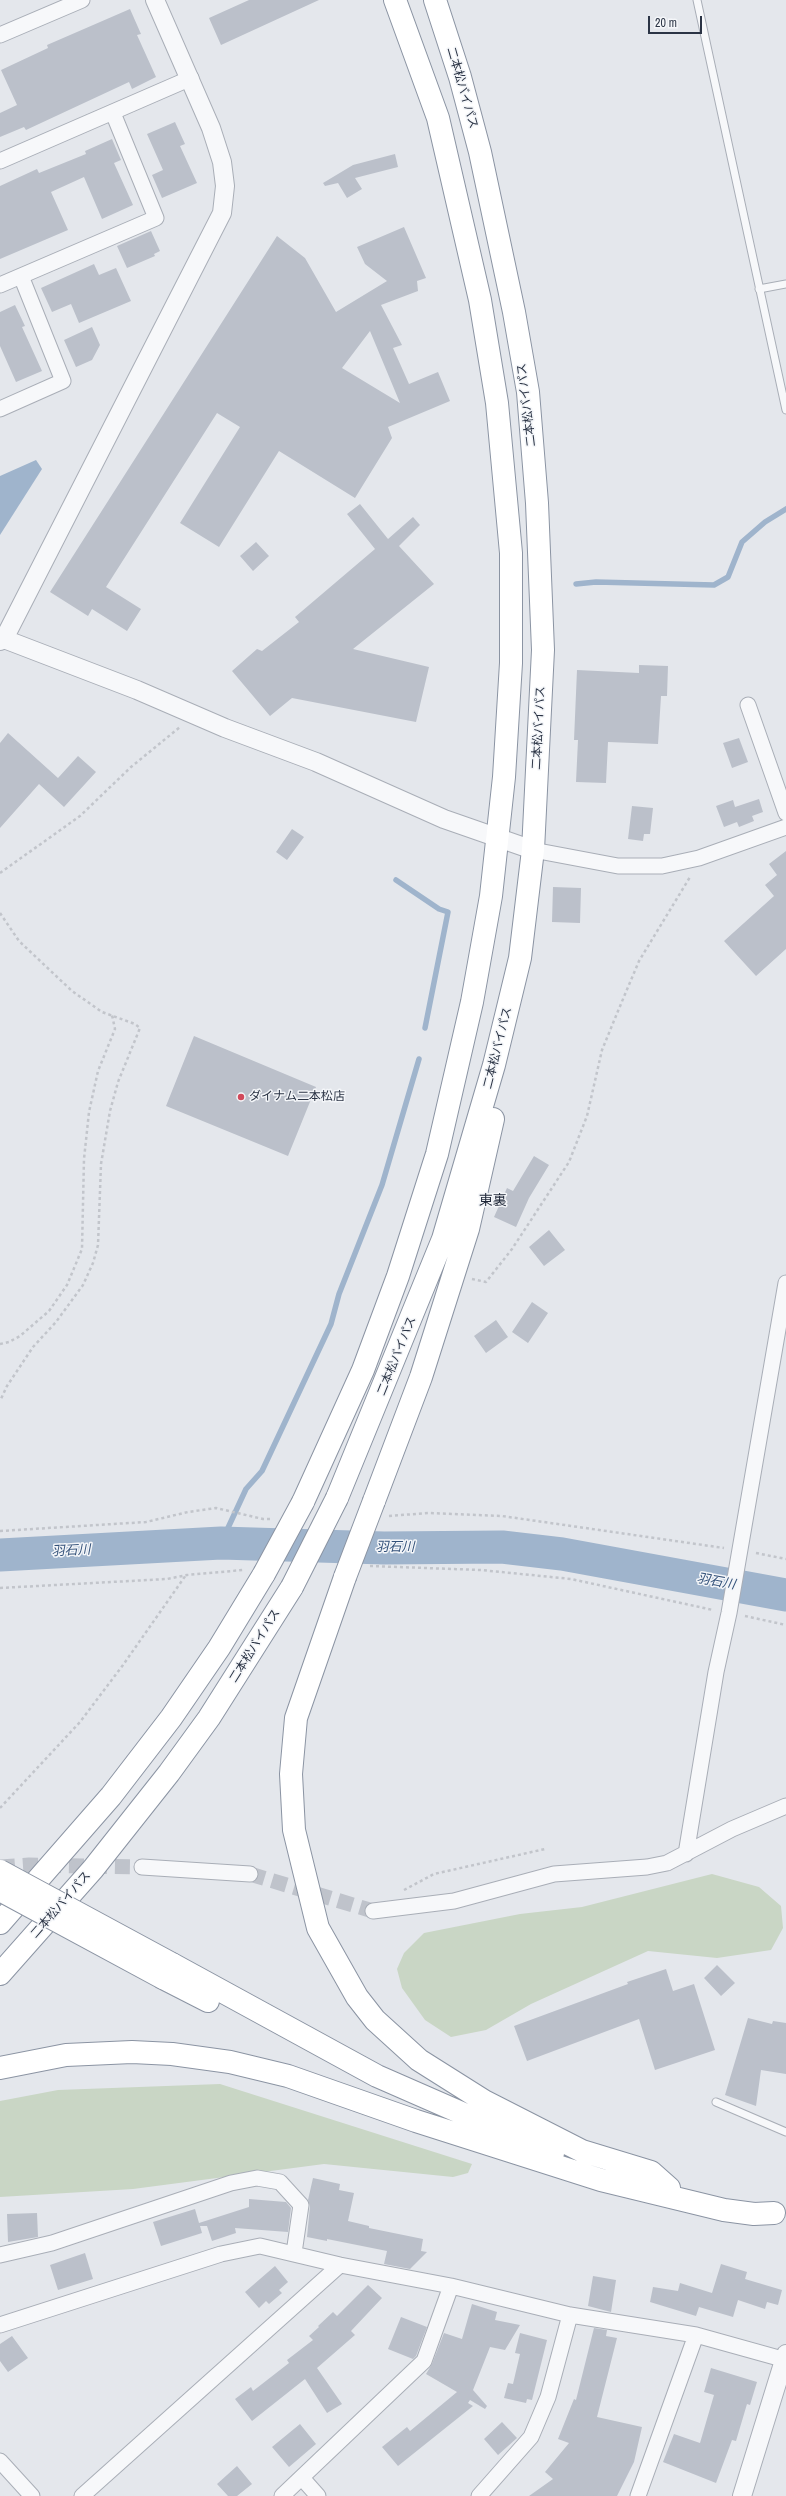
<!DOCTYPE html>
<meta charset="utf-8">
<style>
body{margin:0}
#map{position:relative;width:786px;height:2496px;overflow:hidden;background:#e4e7ec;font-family:"Archivo Narrow",sans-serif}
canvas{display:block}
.scale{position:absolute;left:648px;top:16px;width:54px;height:18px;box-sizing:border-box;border:2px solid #2b3445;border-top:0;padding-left:5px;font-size:12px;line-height:14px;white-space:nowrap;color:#2b3445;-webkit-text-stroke:3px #f4f6f9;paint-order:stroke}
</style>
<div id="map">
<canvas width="786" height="2496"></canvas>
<div class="scale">20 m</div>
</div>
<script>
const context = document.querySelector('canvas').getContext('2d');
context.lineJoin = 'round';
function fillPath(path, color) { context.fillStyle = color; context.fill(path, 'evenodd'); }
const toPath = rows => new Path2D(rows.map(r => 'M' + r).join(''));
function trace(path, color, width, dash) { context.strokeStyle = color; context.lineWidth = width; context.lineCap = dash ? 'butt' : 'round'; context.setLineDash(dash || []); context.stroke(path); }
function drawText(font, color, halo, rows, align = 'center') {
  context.font = font + ' "Archivo Narrow","Noto Sans JP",sans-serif'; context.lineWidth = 3; context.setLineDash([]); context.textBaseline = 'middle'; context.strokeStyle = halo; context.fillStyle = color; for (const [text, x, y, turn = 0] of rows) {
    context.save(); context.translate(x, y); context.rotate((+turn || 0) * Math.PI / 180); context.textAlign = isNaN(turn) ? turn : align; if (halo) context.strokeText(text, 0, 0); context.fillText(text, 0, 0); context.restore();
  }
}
fillPath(toPath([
 [712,1874,759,1887,781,1906,783,1928,771,1950,717,1958,648,1951,531,2004,486,2030,451,2037,425,2020,402,1988,397,1969,404,1953,424,1933,520,1914,582,1907],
 [220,2084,472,2164,468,2173,453,2177,324,2164,133,2189,0,2197,0,2101,58,2090]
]), '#c9d6c5');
fillPath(toPath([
 [36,460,42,469,0,535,0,476]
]), '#9fb4cc');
trace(toPath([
 [576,584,596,582,714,585,728,577,742,542,765,522,786,509],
 [396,880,439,909,448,912,425,1028],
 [221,1543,246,1489,262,1471,331,1324,339,1294,382,1185,419,1059]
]), '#9fb4cc', 5.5);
trace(toPath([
 [0,1555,221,1543,384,1548,502,1547,562,1554,786,1595]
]), '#9fb4cc', 33);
fillPath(toPath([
 [249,0,319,0,221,45,209,18],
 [130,9,141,34,137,35,156,77,132,89,129,82,26,130,24,127,0,137,0,113,17,105,1,70,48,48,47,45],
 [175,122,185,144,180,146,197,183,162,198,152,175,163,170,147,134],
 [112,139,121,160,114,163,133,205,102,219,84,177,51,192,68,230,0,259,0,186,37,169,39,173,86,154,85,151],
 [395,154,398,167,355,178,362,189,347,198,338,183,325,186,323,183,353,165],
 [404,227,426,278,417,281,418,291,381,305,402,345,393,348,409,384,438,372,450,401,388,427,392,438,355,498,279,451,219,547,180,523,240,427,217,413,106,587,141,609,127,631,92,609,88,616,50,592,277,236,305,258,336,312,387,281,365,264,357,247],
 [370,331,400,403,342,368],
 [151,231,160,251,154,254,155,256,127,268,117,246],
 [94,264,99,275,116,268,131,301,79,323,71,304,52,312,41,288],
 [15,305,25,326,22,327,42,371,16,382,0,346,0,312],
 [92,327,100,345,92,360,76,367,64,340],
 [360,504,388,539,413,517,420,525,399,546,434,584,353,649,429,667,416,722,292,698,270,716,232,671,257,649,262,651,299,622,295,617,375,549,347,514],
 [256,542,269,556,253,571,240,556],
 [639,665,668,666,667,696,661,696,658,744,608,742,606,783,576,782,578,740,574,740,577,670,639,673],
 [8,733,58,778,78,756,96,772,64,807,39,784,0,828,0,743],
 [739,738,748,762,732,768,723,743],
 [759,799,763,812,752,816,754,821,739,827,737,822,724,827,716,806,733,800,735,807],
 [632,806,653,808,650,834,644,834,643,841,628,839],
 [292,829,304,837,287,860,276,852],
 [786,851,786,949,756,976,724,941,774,896,765,885,777,875,769,864],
 [553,887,581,888,580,923,552,922],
 [194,1036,316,1087,288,1156,166,1106],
 [534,1156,549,1165,529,1198,516,1227,494,1217,507,1188,513,1191],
 [549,1230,565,1250,544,1266,529,1247],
 [532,1302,548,1313,528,1343,512,1332],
 [496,1320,508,1337,486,1353,474,1336],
 [717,1965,735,1983,721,1996,704,1978],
 [666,1969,673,1991,694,1984,715,2050,655,2070,639,2019,527,2061,514,2026,628,1984,627,1982],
 [748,2018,772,2024,773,2021,786,2023,786,2074,761,2070,756,2106,725,2095],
 [313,2178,340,2184,339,2190,354,2193,348,2221,369,2226,369,2228,423,2239,421,2251,427,2252,410,2269,384,2264,387,2251,327,2239,327,2241,307,2237,310,2206,308,2200],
 [249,2199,286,2202,291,2208,288,2232,235,2228,236,2233,212,2241,207,2226,200,2226,202,2233,161,2246,153,2222,195,2209,199,2223,249,2207],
 [37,2213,38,2237,8,2242,7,2214],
 [85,2253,93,2279,58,2290,50,2265],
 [721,2264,747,2272,745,2279,782,2290,778,2305,767,2302,765,2309,738,2300,733,2317,699,2307,696,2316,650,2302,653,2287,678,2291,680,2283,712,2293],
 [275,2266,288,2282,279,2290,282,2293,269,2304,266,2301,259,2308,245,2292],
 [593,2276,616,2280,611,2312,588,2306],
 [368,2285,382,2298,351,2331,355,2335,317,2368,342,2404,327,2413,305,2379,252,2421,235,2399,251,2387,253,2391,289,2363,287,2360,313,2340,309,2336,319,2327,318,2326,333,2312,337,2316],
 [472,2304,497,2312,495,2320,520,2325,505,2350,490,2347,473,2390,487,2406,485,2409,470,2400,468,2403,473,2406,398,2466,382,2447,407,2427,410,2431,457,2392,426,2374,432,2364,444,2333,462,2339],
 [401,2317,427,2327,416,2356,413,2359,388,2349],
 [594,2328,607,2330,606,2336,617,2338,597,2417,642,2427,634,2462,617,2496,529,2496,553,2479,545,2472,569,2443,558,2439,574,2399,576,2400],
 [520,2333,547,2340,532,2400,527,2399,526,2403,504,2398,508,2383,513,2384,520,2354,515,2353],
 [12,2336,28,2358,8,2372,0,2361,0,2344],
 [711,2368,757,2382,750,2405,747,2404,736,2441,732,2440,716,2483,663,2462,674,2434,700,2443,714,2395,704,2392],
 [502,2422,517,2438,498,2455,484,2439],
 [300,2424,316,2444,289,2467,272,2447],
 [237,2466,252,2484,237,2496,228,2496,217,2484]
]), '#bbc0ca');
trace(toPath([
 [0,1867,29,1865,142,1867],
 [250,1874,373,1911]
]), '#bfc3cb', 15, [15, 8]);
const service = toPath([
 [697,0,786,410],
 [759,289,786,284],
 [716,2102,786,2132]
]);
const minor = toPath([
 [0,35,82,0],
 [0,161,191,78],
 [0,285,156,218,113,113],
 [0,409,63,381,21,276],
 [748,705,786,813],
 [533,850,618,866,662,866,699,858,786,827],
 [686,1854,716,1672,729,1613,786,1283],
 [142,1867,250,1874],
 [373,1911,454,1901,554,1874,647,1867,667,1863,732,1829,786,1806],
 [0,2255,52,2243,231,2183,257,2178,280,2182,301,2205,294,2253],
 [0,2325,221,2254,260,2246,340,2265,451,2286,570,2315,696,2335,786,2360],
 [0,2461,32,2496],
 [302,2478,318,2496],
 [82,2496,340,2265],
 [282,2496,424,2361,451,2286],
 [479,2496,531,2437,548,2397,570,2315],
 [638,2496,696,2335]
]);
const tertiary = toPath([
 [4,639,222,213,225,186,222,162,211,128,155,0],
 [0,641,4,639,137,690,225,728,316,762,444,819,533,850],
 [742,2496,786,2354]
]);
const trunk = toPath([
 [337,1498,443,1239,494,1065,520,958,533,850,543,650,537,503,528,392,514,312,480,152,460,77,435,0],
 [374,1501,421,1377,468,1229,493,1119],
 [303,1502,363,1370,398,1276,437,1154,472,1002,491,896,504,777,511,663,511,553,497,403,480,300,438,118,395,0],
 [345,1577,296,1718,291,1774,294,1830,318,1928,357,1997,375,2020,419,2060,484,2101,582,2151,651,2172,669,2188],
 [0,1923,111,1796,171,1718,219,1648,264,1574],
 [172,1964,377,2076,553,2153],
 [0,1974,93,1869,169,1773,209,1718,292,1587],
 [163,1978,208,2001],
 [0,2068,66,2055,132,2052,172,2054,230,2062,288,2076,416,2121,601,2180,724,2210,754,2214,774,2213]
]);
trace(service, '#a9aeb7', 9);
trace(minor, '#a9aeb7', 17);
trace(tertiary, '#a9aeb7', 20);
trace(trunk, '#8b94a3', 24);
trace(toPath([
 [0,873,80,816,131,767,180,727],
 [0,913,19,941,72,991,102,1012,135,1024,140,1028,118,1082,110,1111,101,1164,98,1245,93,1263,83,1285,56,1322,33,1347,7,1386,0,1401],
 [472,1279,486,1282,512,1249,569,1162,587,1116,602,1050,618,1011,639,961,690,877],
 [0,1344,9,1342,20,1336,49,1311,67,1285,82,1249,84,1159,89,1112,98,1071,115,1029,112,1015],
 [389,1516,428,1513,502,1516,724,1548],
 [0,1531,146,1522,188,1512,216,1508,263,1519,272,1519],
 [756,1553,786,1559],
 [370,1566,481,1570,571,1579,713,1610],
 [0,1588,167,1579,187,1575,243,1570],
 [745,1616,786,1625],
 [0,1808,80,1722,123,1665,186,1575],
 [404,1890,434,1874,545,1849]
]), '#c2c5cb', 2.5, [3, 3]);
trace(service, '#f7f8fa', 7);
trace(minor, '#f7f8fa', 15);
trace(tertiary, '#f7f8fa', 18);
trace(trunk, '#fff', 22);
const trunkBridge = toPath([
 [264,1574,303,1502],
 [345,1577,374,1501],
 [292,1587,337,1498],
 [0,1871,172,1964],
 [0,1890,163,1978]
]);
trace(trunkBridge, '#8b94a3', 24, []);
trace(trunkBridge, '#fff', 22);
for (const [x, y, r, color] of [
 [241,1097,4,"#d1495b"]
]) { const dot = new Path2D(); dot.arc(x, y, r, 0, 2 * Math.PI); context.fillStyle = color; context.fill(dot); trace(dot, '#f4f6f9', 1.5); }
drawText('12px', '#2b3445', '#f4f6f9', [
 ["二本松バイパス",462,88,74],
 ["二本松バイパス",527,405,-97],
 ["二本松バイパス",539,728,-87],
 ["二本松バイパス",498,1048,-76],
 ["二本松バイパス",397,1356,-68],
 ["二本松バイパス",255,1646,-58],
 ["二本松バイパス",61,1905,-49]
]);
drawText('12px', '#2b3445', '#f4f6f9', [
 ["ダイナム二本松店",249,1097]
], 'left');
drawText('italic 13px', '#34527a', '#f4f6f9', [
 ["羽石川",395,1548],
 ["羽石川",71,1551,-3],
 ["羽石川",716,1582,10]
]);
drawText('14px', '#1d2536', '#f4f6f9', [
 ["東裏",493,1201]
]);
</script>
